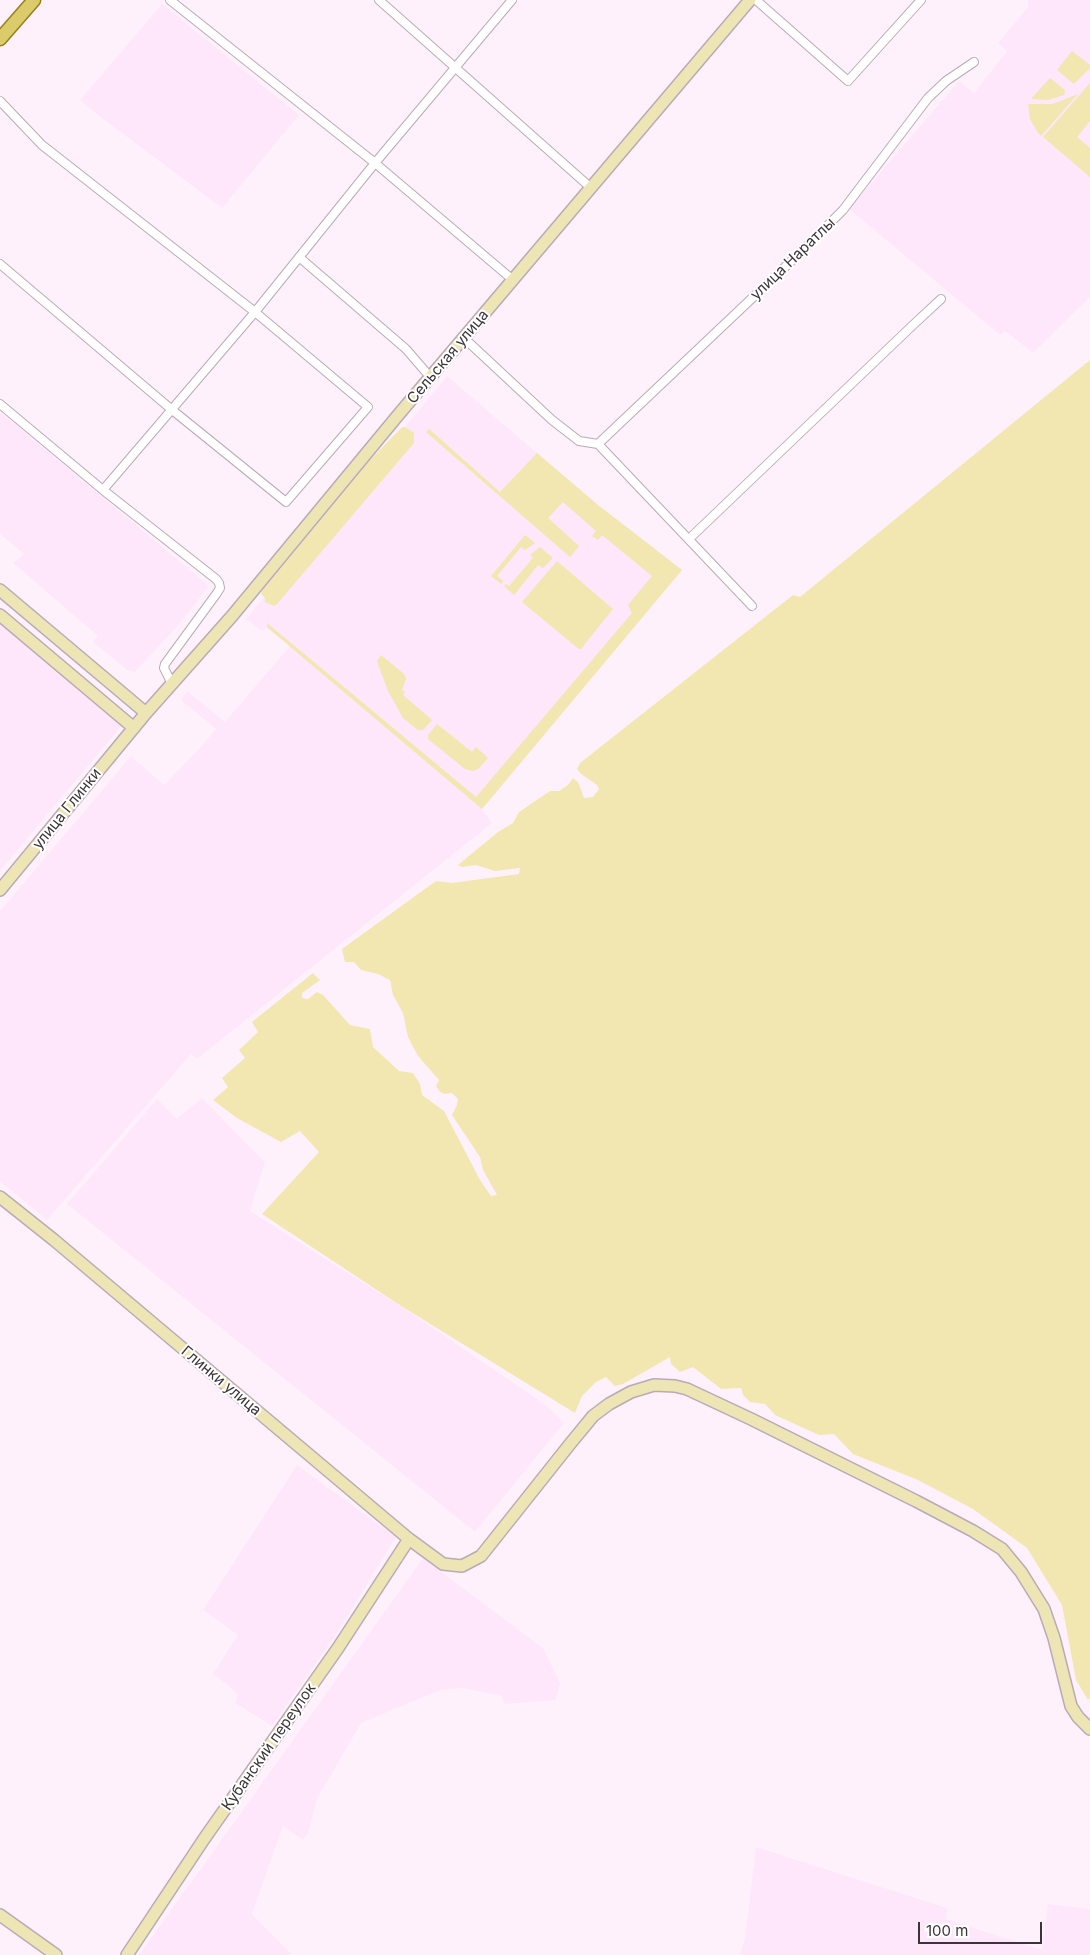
<!DOCTYPE html>
<meta charset="utf-8">
<style>
body{margin:0}
#map{position:relative;width:1090px;height:1955px;overflow:hidden;background:#fff1fc;font-family:Inter,sans-serif}
canvas{display:block}
.scale{position:absolute;left:918px;top:1922px;width:124px;height:22px;box-sizing:border-box;border:2px solid #3b343a;border-top:0;padding-left:6px;font-size:15px;line-height:18px;white-space:nowrap;color:#3b343a;-webkit-text-stroke:4px #fff;paint-order:stroke}
</style>
<div id="map">
<canvas width="1090" height="1955"></canvas>
<div class="scale">100 m</div>
</div>
<script>
const context = document.querySelector('canvas').getContext('2d');
context.lineJoin = 'round';
function fillPath(path, color) { context.fillStyle = color; context.fill(path, 'evenodd'); }
const toPath = rows => new Path2D(rows.map(r => 'M' + r).join(''));
function trace(path, color, width, dash) { context.strokeStyle = color; context.lineWidth = width; context.lineCap = dash ? 'butt' : 'round'; context.setLineDash(dash || []); context.stroke(path); }
function drawText(font, color, halo, rows, align = 'center') {
  context.font = font + ' Inter,sans-serif'; context.lineWidth = 4; context.setLineDash([]); context.textBaseline = 'middle'; context.strokeStyle = halo; context.fillStyle = color; for (const [text, x, y, turn = 0] of rows) {
    context.save(); context.translate(x, y); context.rotate((+turn || 0) * Math.PI / 180); context.textAlign = isNaN(turn) ? turn : align; if (halo) context.strokeText(text, 0, 0); context.fillText(text, 0, 0); context.restore();
  }
}
fillPath(toPath([
 [1028,0,1090,0,1090,297,1033,353,1005,331,1000,335,849,209,959,81,974,93,1007,51,998,43,1028,7],
 [162,4,299,115,222,208,99,116,80,100],
 [447,376,598,505,682,570,482,809,492,823,197,1059,191,1054,47,1220,0,1181,0,911,131,756,164,785,197,751,216,729,181,700,187,691,225,722,290,646,267,628,262,631,246,619],
 [0,412,209,586,182,621,135,672,127,670,93,642,98,636,13,563,24,554,0,534],
 [0,619,123,724,0,871],
 [202,1098,265,1162,250,1211,411,1313,546,1405,564,1423,475,1532,67,1204,157,1099,177,1119],
 [297,1465,396,1537,337,1633,272,1726,235,1703,238,1695,229,1686,213,1674,238,1635,203,1610],
 [423,1558,543,1648,560,1683,556,1700,504,1704,502,1696,462,1688,440,1690,361,1723,317,1799,309,1830,303,1840,283,1826,252,1914,292,1955,139,1955],
 [756,1847,947,1908,946,1919,1042,1950,1048,1904,1090,1909,1090,1955,740,1955,745,1938]
]), '#fee7fa');
fillPath(toPath([
 [1072,51,1090,65,1090,68,1074,84,1057,70],
 [1050,78,1065,90,1064,95,1048,100,1031,99],
 [1090,83,1090,121,1077,137,1090,148,1090,177,1043,137],
 [1078,94,1041,136,1038,133,1030,119,1028,104,1053,104],
 [1090,360,1090,1698,1088,1700,1076,1680,1062,1605,1027,1548,973,1509,918,1480,853,1454,834,1434,819,1435,775,1415,765,1404,750,1402,743,1395,741,1388,721,1389,693,1367,680,1372,671,1364,670,1357,623,1384,615,1386,606,1377,596,1382,582,1396,575,1413,401,1306,262,1214,319,1152,300,1131,281,1142,237,1118,213,1100,228,1087,222,1078,245,1058,239,1050,258,1032,252,1022,313,973,320,980,302,993,302,998,308,999,317,992,323,995,350,1025,370,1029,373,1047,399,1071,413,1073,420,1084,422,1095,444,1111,480,1180,491,1196,497,1195,483,1170,480,1157,452,1115,457,1105,458,1099,452,1093,445,1094,440,1092,436,1086,439,1080,418,1056,408,1037,403,1013,393,995,390,980,378,974,361,970,354,962,345,962,342,949,436,881,452,883,519,874,520,868,495,871,476,865,462,867,458,865,498,832,513,823,519,812,550,791,559,791,568,785,573,778,578,782,584,798,593,797,599,789,597,785,581,774,577,769,580,763,793,595,800,597],
 [402,427,405,427,414,433,414,443,277,604,274,606,265,602,265,598,261,594,262,591,371,459],
 [429,429,500,492,537,453,598,505,682,570,482,809,267,627,267,623,476,797,632,613,628,605,652,576,602,535,598,540,592,536,596,531,563,502,548,518,579,546,570,557,426,432],
 [525,535,535,543,525,550,521,547,497,576,503,581,501,584,491,576],
 [540,547,553,558,543,568,538,565,514,595,504,586,506,584,509,586,533,558,530,555],
 [557,561,613,609,580,650,522,602],
 [381,655,404,674,406,679,402,690,405,692,403,695,432,720,423,730,418,730,403,718,388,691,378,664,377,661],
 [437,724,472,752,476,747,488,758,478,769,473,771,465,769,428,739,428,735]
]), '#f2e6b1');
const street = toPath([
 [170,0,375,163,513,280],
 [379,0,590,187],
 [756,0,848,81,921,0],
 [0,101,42,145,255,312,368,407,286,502,171,409,0,264],
 [299,257,406,349,431,378],
 [464,338,552,420,579,441,598,444,752,606],
 [0,404,103,490,216,579,219,583,220,588,217,593,165,664,164,668,172,684],
 [598,444,804,249,843,210,928,98,946,81,974,62],
 [103,490,255,312,375,163,512,0],
 [689,539,913,325,941,299]
]);
const secondary = toPath([
 [0,590,146,713],
 [0,615,134,728],
 [0,890,146,713,232,616,399,414,750,0],
 [0,1197,54,1240,409,1539,443,1564,462,1566,481,1556,570,1444,593,1416,609,1404,631,1392,654,1385,675,1386,687,1389,751,1419,916,1501,973,1531,1002,1549,1021,1572,1044,1609,1054,1638,1071,1706,1078,1717,1090,1729],
 [0,1915,56,1955],
 [127,1955,204,1839,338,1648,409,1539]
]);
const primary = toPath([
 [0,39,34,0]
]);
trace(street, '#baaab7', 10);
trace(secondary, '#baaab7', 14);
trace(primary, '#958019', 15);
trace(street, '#fff', 8);
trace(secondary, '#eee5b5', 11);
trace(primary, '#dccb6a', 12);
drawText('15px', '#3b343a', '#fff', [
 ["улица Наратлы",793,259,-44],
 ["Сельская улица",448,357,-50],
 ["улица Глинки",67,809,-51],
 ["Глинки улица",221,1381,40],
 ["Кубанский переулок",269,1747,-55]
]);
</script>
